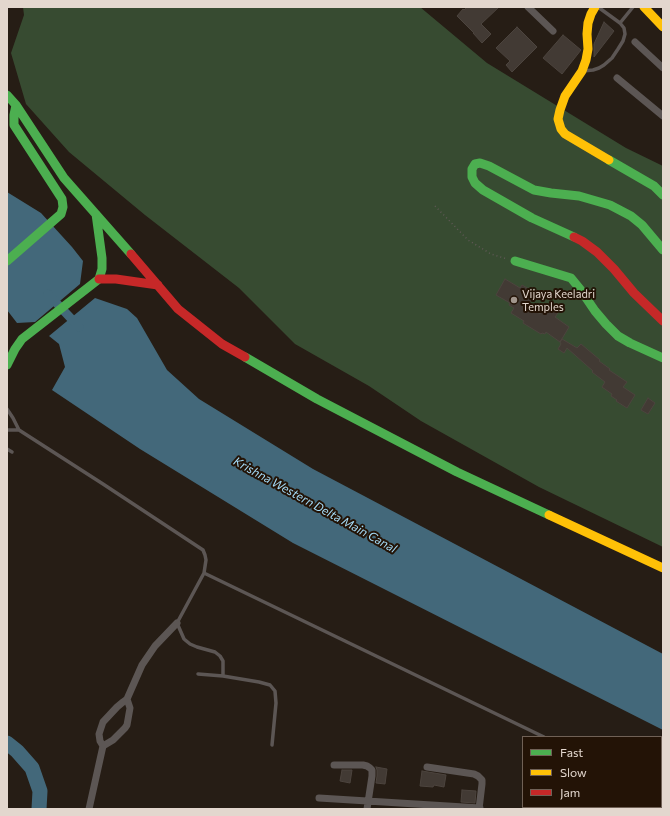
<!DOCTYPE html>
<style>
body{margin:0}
#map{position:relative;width:670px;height:816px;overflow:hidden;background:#261d15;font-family:Commissioner,sans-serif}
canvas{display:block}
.frame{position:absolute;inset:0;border:8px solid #e3d7ce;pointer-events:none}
.legend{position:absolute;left:522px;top:736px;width:140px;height:72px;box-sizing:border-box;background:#231306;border:1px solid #706156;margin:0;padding:5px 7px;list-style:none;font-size:12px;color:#e3d7ce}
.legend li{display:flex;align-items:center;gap:8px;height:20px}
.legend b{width:20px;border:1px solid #706156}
</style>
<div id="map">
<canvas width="670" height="816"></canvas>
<div class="frame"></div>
<ul class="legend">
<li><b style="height:5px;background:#4caf50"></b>Fast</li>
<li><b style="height:5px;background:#ffc107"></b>Slow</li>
<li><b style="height:5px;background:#c62828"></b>Jam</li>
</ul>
</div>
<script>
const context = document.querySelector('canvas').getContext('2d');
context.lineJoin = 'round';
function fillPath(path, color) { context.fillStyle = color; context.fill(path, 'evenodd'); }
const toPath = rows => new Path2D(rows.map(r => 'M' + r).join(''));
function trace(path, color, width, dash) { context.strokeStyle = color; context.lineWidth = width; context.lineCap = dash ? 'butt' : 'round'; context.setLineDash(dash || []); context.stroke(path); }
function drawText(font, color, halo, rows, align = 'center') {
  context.font = font + ' Commissioner,sans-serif'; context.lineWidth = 4; context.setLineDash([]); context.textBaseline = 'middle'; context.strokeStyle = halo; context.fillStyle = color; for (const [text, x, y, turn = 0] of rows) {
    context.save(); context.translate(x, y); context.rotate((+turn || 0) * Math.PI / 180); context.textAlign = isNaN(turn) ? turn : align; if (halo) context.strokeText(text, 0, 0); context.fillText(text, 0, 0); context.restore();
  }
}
fillPath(toPath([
 [23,7,420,7,487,63,626,148,663,166,663,547,539,487,421,421,369,386,295,344,239,288,145,215,69,152,26,104,11,53,24,15]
]), '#374b31');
fillPath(toPath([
 [7,192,41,213,72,247,83,261,80,284,35,322,17,323,7,310],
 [95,298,127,309,137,318,167,370,199,399,313,469,663,654,663,730,293,543,140,449,52,390,65,367,59,344,49,336]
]), '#43687a');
trace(toPath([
 [48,294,79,327]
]), '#43687a', 9);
trace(toPath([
 [7,743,17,751,32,768,40,791,39,809]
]), '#43687a', 15);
const building = toPath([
 [467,7,499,7,481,24,491,34,482,43,473,33,474,33,457,16,463,9,464,10,467,7],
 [604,22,614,31,594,57,594,44,604,22],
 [517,27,537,47,512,72,506,65,510,61,496,48,517,27],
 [563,35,581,50,562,74,543,58,563,35],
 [505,279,520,288,522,285,536,293,527,306,540,314,546,306,558,313,555,317,569,327,560,342,546,332,545,334,542,333,541,334,523,323,524,321,511,313,514,308,509,305,510,303,496,295,505,279],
 [562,339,577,348,581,344,600,360,599,361,610,369,609,370,627,382,623,387,635,395,627,408,616,401,617,400,611,396,612,394,602,387,605,382,592,372,593,371,567,348,564,353,558,349,561,344,560,342,562,339],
 [648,398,655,403,648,414,641,410,648,398],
 [376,767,387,769,385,784,376,783,377,776,377,770,376,767],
 [342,770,352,770,350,783,340,781,342,770],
 [422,771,446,775,444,787,434,785,433,787,420,786,422,771],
 [462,790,476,791,475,803,461,802,462,790]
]);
fillPath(building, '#423a34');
trace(building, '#4c443e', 1);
trace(toPath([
 [435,206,468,240,491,254,507,259]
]), '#605956', 1.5, [1, 3]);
trace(toPath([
 [620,23,633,7],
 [583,71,593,70,599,68,604,65,612,58,618,49,623,41,625,34,624,28,620,23,598,7],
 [7,409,13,418,19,430],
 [7,430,19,430,103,484,203,550,205,555,206,560,204,573,177,623,184,639,190,644,197,647,215,652,220,656,223,661,223,676],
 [7,449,12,452],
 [204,573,544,737],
 [198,674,223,676,259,682,270,685,275,691,276,703,272,745],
 [661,796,663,797]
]), '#5c5654', 3.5);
trace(toPath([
 [528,7,553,31],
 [635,42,663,68],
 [617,78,663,116],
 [103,746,100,741,99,734,103,722,117,707,123,702,127,699,142,665,155,646,177,623],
 [334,765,363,765,367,766,370,768,372,770,372,776,367,809],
 [427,767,474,774,478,776,482,780,482,784,479,809],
 [319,798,480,808],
 [89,809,103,746,113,740,125,728,127,725,130,708,127,699]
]), '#5c5654', 7);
trace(toPath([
 [7,95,16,105,64,178,131,254],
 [609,160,654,186,663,195],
 [574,237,532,218,483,190,475,183,472,177,472,169,475,164,480,163,489,166,534,190,551,193,579,196,610,205,631,216,642,225,663,250],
 [7,261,61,214,63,207,62,199,14,125,14,115,16,105],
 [515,261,571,278,580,289,595,311,606,324,618,336,630,343,663,358],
 [245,357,317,399,457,472,549,515],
 [7,365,15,349,22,339,99,279,102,269,102,258,96,214]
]), '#4caf50', 9);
trace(toPath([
 [595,7,591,14,588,23,587,34,588,49,586,60,582,71,565,96,560,110,558,119,561,129,565,134,609,160],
 [644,7,663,27],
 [549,515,663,568]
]), '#ffc107', 9);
trace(toPath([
 [574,237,582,241,597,252,614,269,634,293,663,321],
 [131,254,178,309,222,344,245,357],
 [99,279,116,279,158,285]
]), '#c62828', 9);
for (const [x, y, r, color] of [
 [514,300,4,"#a1968d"]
]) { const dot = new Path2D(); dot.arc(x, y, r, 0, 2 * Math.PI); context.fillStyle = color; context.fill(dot); trace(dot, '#231306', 1.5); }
drawText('11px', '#e3d7ce', '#231306', [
 ["Vijaya Keeladri",522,294],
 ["Temples",522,307]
], 'left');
drawText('italic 12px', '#a5dcf9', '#231306', [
 ["Krishna Western Delta Main Canal",315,505,29]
]);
</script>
